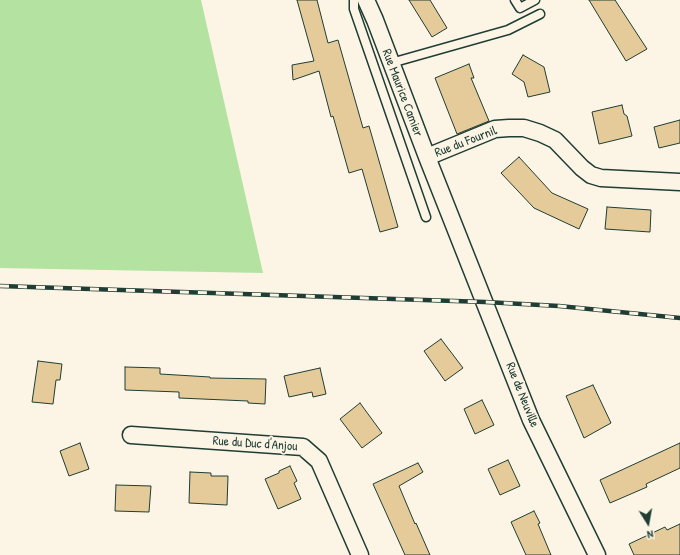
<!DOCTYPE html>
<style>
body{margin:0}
#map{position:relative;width:680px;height:555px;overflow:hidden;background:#fcf5e5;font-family:"Patrick Hand",sans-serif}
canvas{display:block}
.north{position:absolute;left:628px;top:503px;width:40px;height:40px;-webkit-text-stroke:3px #fcf5e5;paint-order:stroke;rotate:169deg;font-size:11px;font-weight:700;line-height:16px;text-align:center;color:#1f3d34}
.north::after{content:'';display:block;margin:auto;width:14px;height:18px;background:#1f3d34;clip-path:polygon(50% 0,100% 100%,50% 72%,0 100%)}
</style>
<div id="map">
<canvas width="680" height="555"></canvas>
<div class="north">N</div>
</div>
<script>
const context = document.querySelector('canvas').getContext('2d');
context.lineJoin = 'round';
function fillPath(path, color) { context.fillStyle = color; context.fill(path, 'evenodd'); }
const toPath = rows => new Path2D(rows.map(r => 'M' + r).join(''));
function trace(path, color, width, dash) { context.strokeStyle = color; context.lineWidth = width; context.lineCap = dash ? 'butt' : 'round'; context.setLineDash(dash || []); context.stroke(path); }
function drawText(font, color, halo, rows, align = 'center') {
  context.font = font + ' "Patrick Hand",sans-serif'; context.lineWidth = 3.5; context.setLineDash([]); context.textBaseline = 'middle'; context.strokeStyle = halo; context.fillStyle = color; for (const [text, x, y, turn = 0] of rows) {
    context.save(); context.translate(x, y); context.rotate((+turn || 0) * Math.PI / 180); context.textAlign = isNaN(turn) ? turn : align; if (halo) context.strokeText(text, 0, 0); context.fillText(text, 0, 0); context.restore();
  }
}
fillPath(toPath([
 [0,0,201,0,263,273,0,268]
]), '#b4e2a0');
const building = toPath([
 [297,0,317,0,328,43,338,40,363,128,369,126,398,227,380,232,362,169,349,173,333,116,331,117,319,71,293,80,292,65,314,61,297,0],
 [409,0,430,0,447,28,432,37,409,0],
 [589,0,615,0,647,49,626,61,589,0],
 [523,55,544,67,550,92,528,97,524,82,512,74,523,55],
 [469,64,474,78,471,78,489,121,457,134,435,78,469,64],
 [622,105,624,114,627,116,632,136,599,144,592,112,622,105],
 [680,120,680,143,659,148,654,127,680,120],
 [519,157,552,193,588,209,579,229,534,208,501,173,519,157],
 [607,207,651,210,650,232,605,229,607,207],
 [441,339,463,368,445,381,424,351,441,339],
 [38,361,62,364,60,380,56,380,53,404,32,402,38,361],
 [125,367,160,368,160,374,210,377,210,378,266,379,265,404,248,403,248,401,179,398,179,392,125,390,125,367],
 [320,368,326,394,313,397,312,392,289,397,284,376,320,368],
 [593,385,611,423,584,438,566,396,593,385],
 [482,400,494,425,475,434,464,409,482,400],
 [360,403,382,433,362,448,340,419,360,403],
 [80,443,89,469,69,476,60,451,80,443],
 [680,443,680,468,646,484,647,487,610,503,600,480,680,443],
 [508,460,520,486,500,495,488,469,508,460],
 [418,463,423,472,399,486,415,524,416,523,430,555,405,555,373,484,418,463],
 [290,466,297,481,294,483,301,499,278,509,265,479,279,473,279,471,290,466],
 [190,472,211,473,211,476,228,476,227,505,189,503,190,472],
 [116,485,151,486,149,512,115,511,116,485],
 [534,511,540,523,538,524,551,555,526,555,511,522,534,511],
 [680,524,680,555,634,555,629,544,665,527,667,530,680,524]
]);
fillPath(building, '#e5cb9a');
trace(building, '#1f3d34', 1);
const lane = toPath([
 [354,0,354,9,426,217],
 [515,0,520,8,535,0],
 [391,63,508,30,540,14]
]);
const street = toPath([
 [366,0,375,20,427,157,531,420,597,555],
 [427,157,495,129,509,128,524,128,540,133,555,140,582,168,591,175,601,178,680,182],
 [131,435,303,447,319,461,360,555]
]);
trace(lane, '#1f3d34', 11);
trace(street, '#1f3d34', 19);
trace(lane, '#fcf5e5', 8);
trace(street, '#fcf5e5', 16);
const rail = toPath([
 [0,286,485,302,559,306,680,318]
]);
trace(rail, '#1f3d34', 4.5);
trace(rail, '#fcf5e5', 3, [9]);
drawText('13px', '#1f3d34', '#fcf5e5', [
 ["Rue Maurice Camier",402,93,69],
 ["Rue du Fournil",466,142,-21],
 ["Rue de Neuville",522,395,68],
 ["Rue du Duc d'Anjou",255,444,4]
]);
</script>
